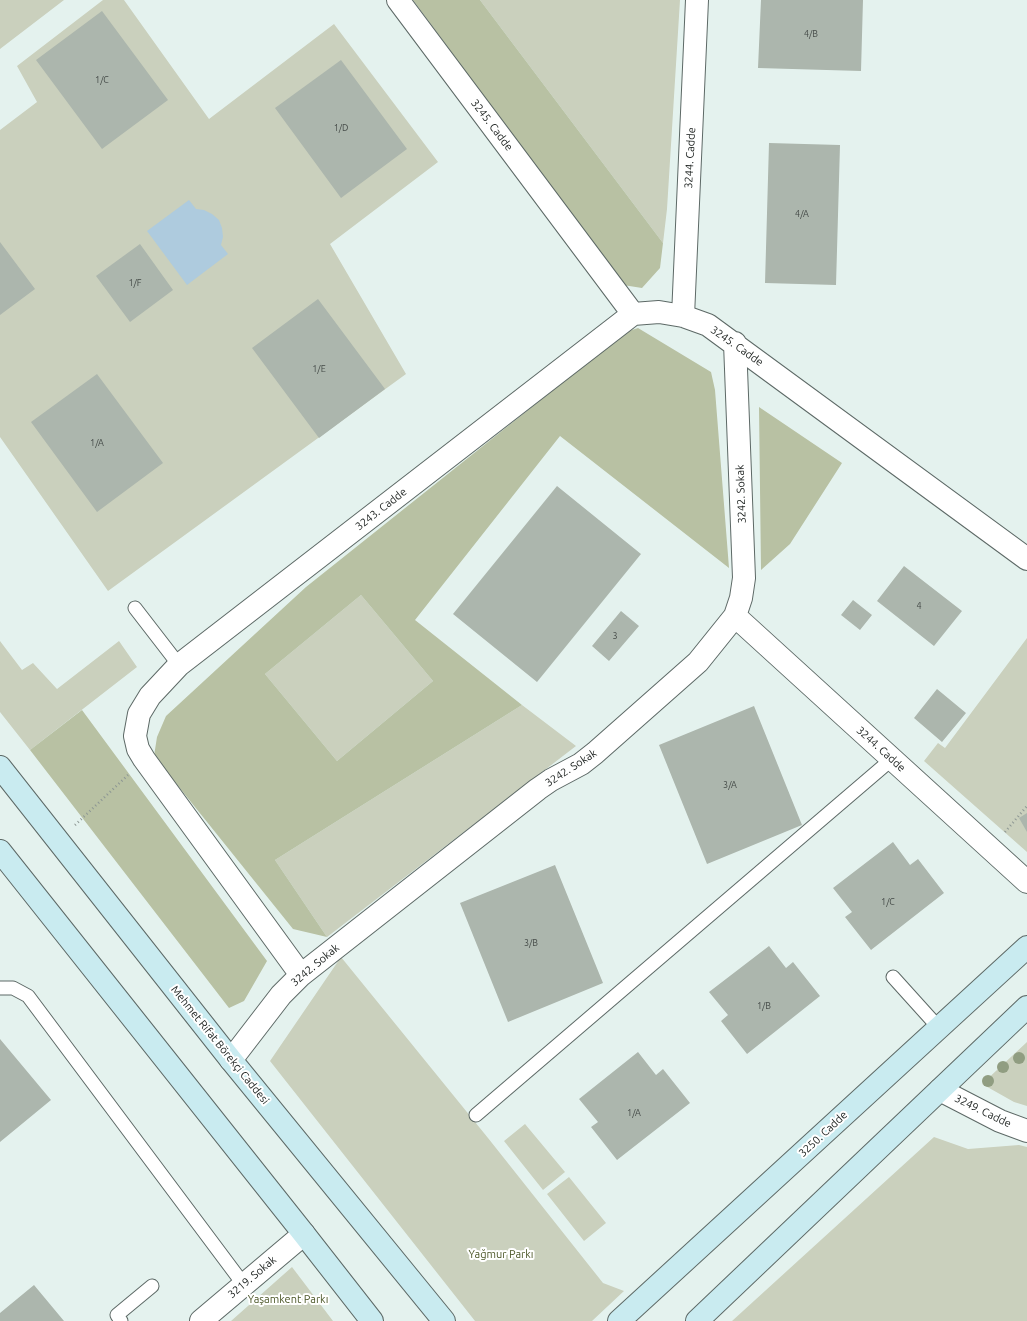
<!DOCTYPE html>
<meta charset="utf-8">
<style>
body{margin:0}
canvas{display:block;background:#e4f2ee}
</style>
<canvas width="1027" height="1321"></canvas>
<script>
const context = document.querySelector('canvas').getContext('2d');
context.lineJoin = 'round';
function fillPath(path, color) { context.fillStyle = color; context.fill(path, 'evenodd'); }
const toPath = rows => new Path2D(rows.map(r => 'M' + r).join(''));
function trace(path, color, width, dash) { context.strokeStyle = color; context.lineWidth = width; context.lineCap = dash ? 'butt' : 'round'; context.setLineDash(dash || []); context.stroke(path); }
function drawText(font, color, halo, rows, align = 'center') {
  context.font = font + ' Ubuntu,sans-serif'; context.lineWidth = 4; context.setLineDash([]); context.textBaseline = 'middle'; context.strokeStyle = halo; context.fillStyle = color; for (const [text, x, y, turn = 0] of rows) {
    context.save(); context.translate(x, y); context.rotate((+turn || 0) * Math.PI / 180); context.textAlign = isNaN(turn) ? turn : align; if (halo) context.strokeText(text, 0, 0); context.fillText(text, 0, 0); context.restore();
  }
}
fillPath(toPath([
 [0,0,64,0,0,49],
 [103,0,124,0,209,119,334,24,438,162,330,244,406,374,108,591,0,437,0,130,37,102,17,66],
 [480,0,680,0,667,209,663,243],
 [361,595,433,681,337,761,265,674],
 [1027,638,1027,852,924,761,938,743,945,748],
 [0,641,22,670,33,663,57,689,119,641,137,667,30,750,0,712],
 [522,705,576,746,327,937,275,860],
 [341,957,488,1138,603,1283,624,1291,592,1321,475,1321,270,1061],
 [1027,1042,1027,1106,1014,1102,982,1084],
 [525,1124,565,1172,543,1190,504,1141],
 [934,1137,968,1149,1019,1145,1027,1147,1027,1321,732,1321],
 [569,1177,606,1223,584,1241,547,1194],
 [292,1267,333,1321,231,1321]
]), '#cad0bd');
fillPath(toPath([
 [413,0,480,0,663,243,660,268,642,288,623,285],
 [638,328,711,372,715,390,729,568,560,436,415,620,522,705,275,860,327,937,293,929,154,756,157,737,166,716,306,587,626,332],
 [361,595,433,681,337,761,265,674],
 [759,407,842,463,790,544,761,570],
 [82,710,267,961,244,1001,229,1008,30,750]
]), '#b8c1a3');
fillPath(toPath([
 [189,200,196,209,204,210,212,214,219,220,222,228,223,237,221,245,228,254,187,285,147,231]
]), '#aecbde');
fillPath(toPath([
 [761,0,863,0,861,71,758,68],
 [102,11,168,100,102,149,36,60],
 [341,60,407,149,341,198,275,108],
 [769,143,840,145,836,285,765,283],
 [0,242,35,289,0,315],
 [140,244,173,290,130,322,96,276],
 [318,299,385,389,319,438,252,348],
 [97,374,163,463,97,512,31,422],
 [557,486,641,554,537,682,453,614],
 [904,566,962,611,934,646,877,601],
 [853,600,872,615,860,630,841,615],
 [621,611,639,626,609,661,592,646],
 [937,689,966,713,942,742,914,718],
 [754,706,802,825,707,864,659,745],
 [1027,813,1027,832,1019,818],
 [893,842,910,865,918,859,944,893,871,950,845,917,852,912,833,888],
 [555,865,603,983,508,1022,460,903],
 [769,946,786,968,793,962,820,996,747,1054,721,1021,728,1015,709,992],
 [0,1039,51,1100,0,1142],
 [638,1052,656,1075,663,1069,690,1103,617,1160,591,1127,598,1122,579,1099],
 [34,1285,64,1321,0,1321,0,1313]
]), '#acb6ad');
const lane = toPath([
 [135,608,179,665],
 [893,977,939,1028],
 [0,988,13,988,28,996,244,1285],
 [476,1115,892,759],
 [121,1321,117,1315,152,1286]
]);
const street = toPath([
 [398,0,633,314,659,312,683,316,708,325,1027,559],
 [683,316,697,0],
 [735,616,1027,882],
 [301,975,144,759,138,749,135,736,139,714,150,696,179,665,633,314],
 [231,1060,281,995,301,975,538,789,551,780,581,764,595,753,698,662,735,616,741,598,744,578,735,343],
 [940,1090,1000,1121,1027,1131],
 [201,1321,304,1234]
]);
const secondary = toPath([
 [0,767,231,1060,444,1321],
 [0,851,304,1234,372,1321],
 [619,1321,1027,947],
 [697,1321,1027,1007]
]);
trace(lane, '#5d6966', 15);
trace(street, '#5d6966', 24);
trace(secondary, '#5d6966', 24);
trace(toPath([
 [75,825,128,775],
 [1005,832,1027,806]
]), '#8c9693', 2.5, [1, 3]);
trace(lane, '#fff', 13);
trace(street, '#fff', 22);
trace(secondary, '#c9ebf0', 22);
context.fillStyle = '#909d81';
for (const [x, y] of [
 [1019,1058],
 [1003,1067],
 [988,1081]
]) { context.beginPath(); context.arc(x, y, 6, 0, 2 * Math.PI); context.fill(); }
drawText('9px', '#434946', null, [
 ["4/B",811,34],
 ["1/C",102,80],
 ["1/D",341,128],
 ["4/A",802,214],
 ["1/F",135,283],
 ["1/E",319,369],
 ["1/A",97,443],
 ["4",919,606],
 ["3",615,636],
 ["3/A",730,785],
 ["1/C",888,902],
 ["3/B",531,943],
 ["1/B",764,1006],
 ["1/A",634,1113]
]);
drawText('11px', '#202523', '#fff', [
 ["3245. Cadde",492,125,53],
 ["3244. Cadde",690,158,-87],
 ["3245. Cadde",737,346,35],
 ["3242. Sokak",741,494,-92],
 ["3243. Cadde",381,509,-38],
 ["3244. Cadde",881,749,42],
 ["3242. Sokak",571,768,-33],
 ["3242. Sokak",315,965,-40],
 ["Mehmet Rifat Börekçi Caddesi",220,1045,51],
 ["3249. Cadde",983,1111,26],
 ["3250. Cadde",823,1134,-43],
 ["3219. Sokak",252,1277,-40]
]);
drawText('11px', '#4c5728', '#fff', [
 ["Yağmur Parkı",501,1254],
 ["Yaşamkent Parkı",288,1299]
]);
</script>
